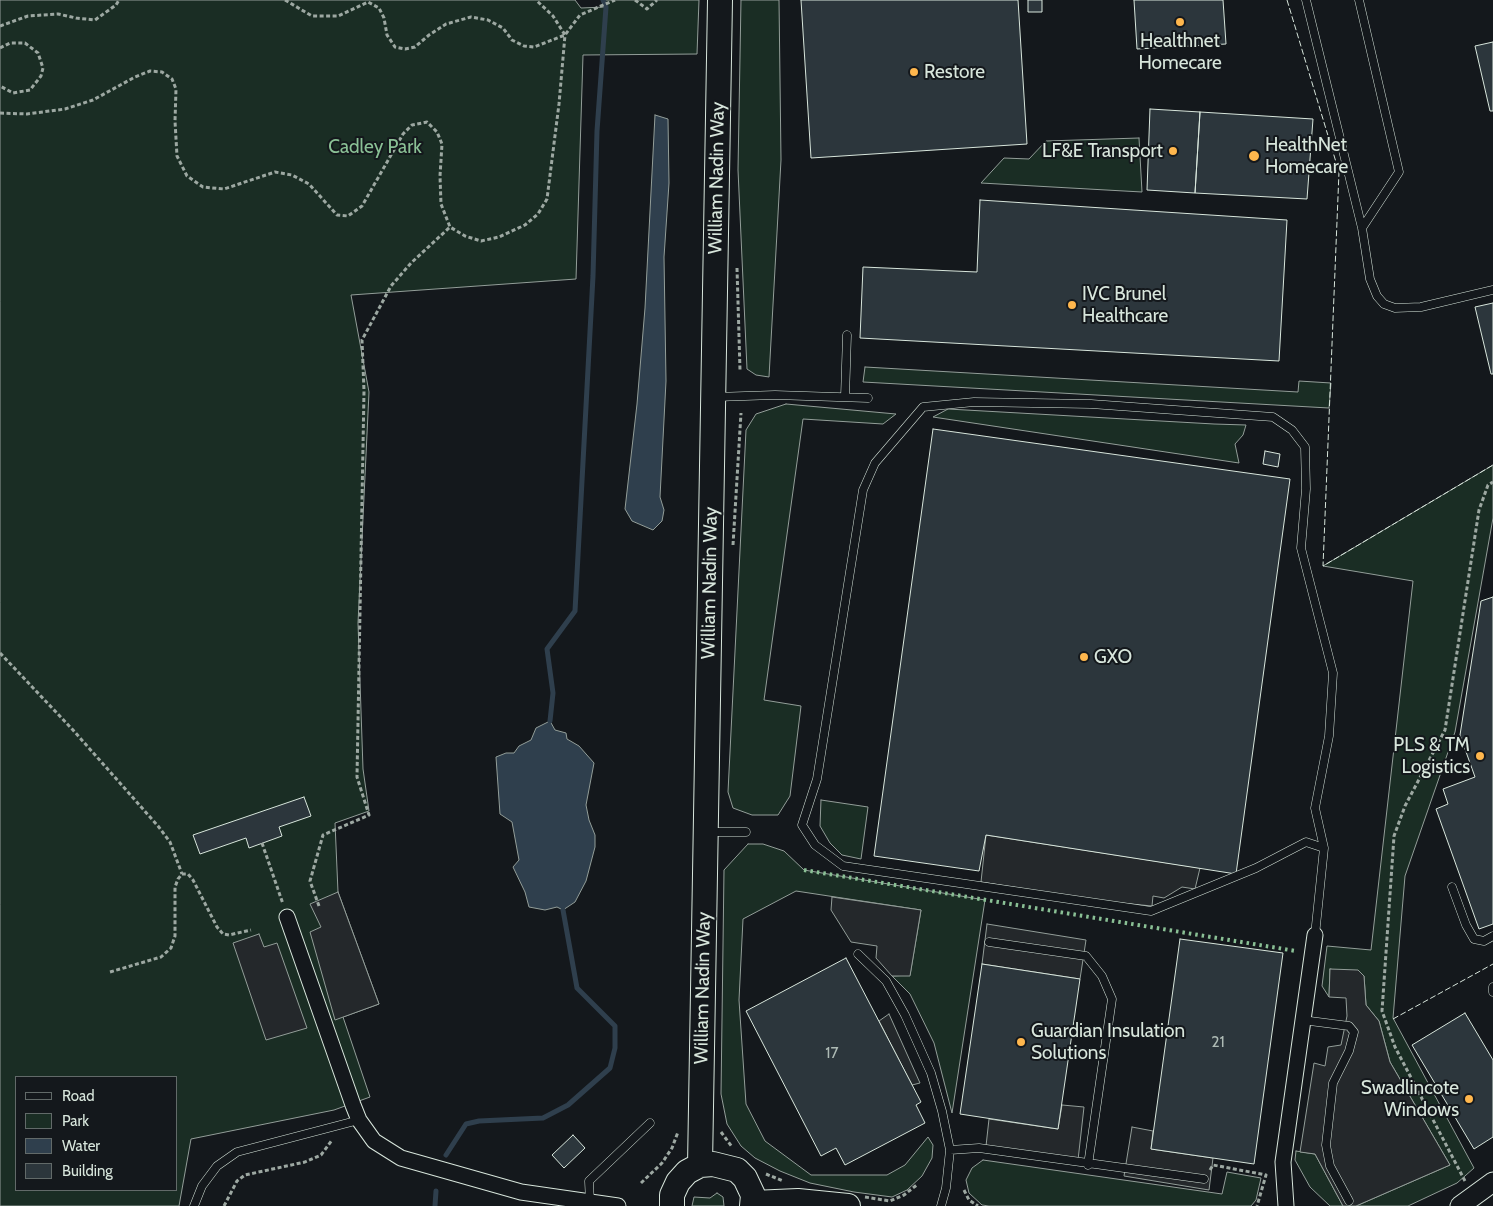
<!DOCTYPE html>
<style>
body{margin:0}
#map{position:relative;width:1493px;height:1206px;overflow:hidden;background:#14181c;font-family:Cabin,sans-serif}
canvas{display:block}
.legend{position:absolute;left:15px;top:1076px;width:162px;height:115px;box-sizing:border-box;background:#14181c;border:1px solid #626a69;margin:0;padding:6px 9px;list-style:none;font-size:15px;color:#d8e6dc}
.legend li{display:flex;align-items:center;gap:10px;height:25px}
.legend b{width:25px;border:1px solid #626a69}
</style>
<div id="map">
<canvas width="1493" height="1206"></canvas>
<ul class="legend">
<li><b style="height:6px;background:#14181c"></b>Road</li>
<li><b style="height:14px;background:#1a2d24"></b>Park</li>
<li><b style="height:14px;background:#2f3f4d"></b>Water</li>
<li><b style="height:14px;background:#2c363c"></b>Building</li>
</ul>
</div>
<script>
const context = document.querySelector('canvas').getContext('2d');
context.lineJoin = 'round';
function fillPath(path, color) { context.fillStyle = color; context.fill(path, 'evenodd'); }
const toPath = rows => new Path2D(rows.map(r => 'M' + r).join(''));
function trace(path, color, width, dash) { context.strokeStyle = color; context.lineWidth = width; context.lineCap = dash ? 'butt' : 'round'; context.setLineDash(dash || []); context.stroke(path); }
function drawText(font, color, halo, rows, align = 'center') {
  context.font = font + ' Cabin,sans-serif'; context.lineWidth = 4; context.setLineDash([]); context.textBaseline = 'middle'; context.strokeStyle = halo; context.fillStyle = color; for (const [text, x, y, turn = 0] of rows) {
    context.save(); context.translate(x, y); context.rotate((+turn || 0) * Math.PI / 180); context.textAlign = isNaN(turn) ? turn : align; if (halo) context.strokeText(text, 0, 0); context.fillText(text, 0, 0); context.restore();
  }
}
const green = toPath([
 [0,0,575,0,581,8,605,7,603,0,699,0,697,54,583,55,576,279,351,295,369,392,358,623,363,769,369,811,335,823,338,892,379,1004,343,1017,370,1097,334,1110,191,1139,179,1206,0,1206,0,0],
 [16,1077,176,1077,176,1190,16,1190,16,1077],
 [741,0,779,0,781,160,769,377,756,375,747,369,738,170,741,0],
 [1139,138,1142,192,981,183,1004,158,1029,159,1046,141,1139,138],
 [865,367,1298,392,1299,381,1331,383,1329,408,863,382,865,367],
 [786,404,896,414,883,424,803,419,764,700,801,706,790,796,778,815,752,815,733,808,728,792,746,430,756,414,786,404],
 [948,409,1214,424,1246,425,1243,435,1235,444,1239,463,933,417,948,409],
 [1493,465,1493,518,1455,732,1405,876,1393,1018,1474,1168,1457,1183,1408,1206,1356,1206,1450,1165,1390,1062,1379,1021,1366,1005,1364,976,1330,969,1329,997,1322,986,1327,946,1371,950,1413,581,1323,566,1493,465],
 [821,800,868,807,861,859,842,855,830,843,820,826,821,800],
 [748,844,763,844,784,851,804,870,985,900,952,1113,934,1043,910,994,892,976,910,975,921,910,796,891,743,919,739,1000,746,1104,765,1141,811,1175,887,1175,905,1165,928,1137,933,1145,932,1158,922,1176,907,1190,892,1197,854,1192,810,1183,780,1171,755,1158,741,1146,727,1124,721,1094,724,870,748,844],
 [1296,1151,1315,1154,1343,1206,1330,1206,1310,1187,1295,1160,1296,1151],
 [983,1160,1222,1194,1227,1172,1261,1178,1256,1200,1251,1206,989,1206,982,1205,969,1193,966,1180,972,1168,983,1160],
 [717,1193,723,1197,724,1206,692,1206,694,1197,710,1198,717,1193]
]);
fillPath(green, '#1a2d24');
trace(green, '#939e99', 1);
const parking = toPath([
 [986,835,1200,868,1195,889,1182,887,1164,898,1153,896,1152,906,1100,901,981,882,986,835],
 [338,892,379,1004,335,1020,310,932,321,927,310,904,338,892],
 [832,897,921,910,910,976,892,976,876,958,877,946,851,942,831,910,832,897],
 [987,924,1086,940,1080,979,982,964,987,924],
 [259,934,264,947,277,943,307,1028,266,1040,233,943,259,934],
 [1330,969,1358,970,1364,976,1366,1005,1379,1021,1390,1062,1450,1165,1356,1206,1343,1206,1315,1154,1300,1152,1314,1063,1325,1066,1328,1047,1341,1045,1347,1016,1346,998,1329,997,1330,969],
 [889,1014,920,1083,912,1085,879,1021,889,1014],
 [1062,1105,1084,1107,1078,1160,986,1146,989,1119,1058,1129,1062,1105],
 [1132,1127,1153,1131,1151,1149,1213,1158,1209,1190,1124,1176,1132,1127]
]);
fillPath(parking, '#24282b');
trace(parking, '#939e99', 1);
const water = toPath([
 [655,115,668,119,669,183,664,257,666,381,660,497,664,510,662,521,653,530,632,521,625,509,637,404,645,308,655,115],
 [550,721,555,730,566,733,567,739,579,746,594,763,586,805,589,820,595,835,595,847,586,881,575,902,563,910,557,907,545,910,529,907,525,892,513,867,519,860,512,822,500,814,496,757,506,753,514,753,519,746,531,740,536,728,550,721]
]);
fillPath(water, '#2f3f4d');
trace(water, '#939e99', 1);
trace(toPath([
 [550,721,553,693,547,649,575,611,593,276,597,131,606,7,603,0],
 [446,1155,466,1124,479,1121,543,1118,568,1105,610,1068,615,1048,615,1026,577,988,563,910],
 [435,1206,436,1191]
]), '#2f3f4d', 5);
const building = toPath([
 [801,0,1018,0,1027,144,811,158,801,0],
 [1028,0,1042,0,1042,12,1028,12,1028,0],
 [1134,0,1223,0,1226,44,1137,49,1134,0],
 [1493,42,1493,111,1490,111,1475,46,1493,42],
 [1150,109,1200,112,1195,193,1147,190,1150,109],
 [1200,112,1313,119,1307,199,1195,193,1200,112],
 [980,200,1287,220,1279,361,860,338,863,267,977,272,980,200],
 [1493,303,1493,374,1491,374,1475,307,1493,303],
 [933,429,1290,479,1236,874,986,835,979,871,874,856,933,429],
 [1265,451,1280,454,1278,467,1263,464,1265,451],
 [1493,597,1493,924,1479,929,1436,809,1448,804,1443,789,1475,777,1460,735,1481,601,1493,597],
 [304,797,311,816,279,827,282,836,249,848,246,838,200,854,193,835,304,797],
 [1180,939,1283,953,1254,1164,1151,1149,1180,939],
 [846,958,921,1102,916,1105,925,1123,845,1165,836,1148,821,1156,746,1011,846,958],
 [982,964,1080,979,1058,1129,960,1114,982,964],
 [1465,1013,1493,1060,1493,1137,1474,1149,1412,1045,1465,1013],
 [573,1135,585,1148,564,1168,552,1155,573,1135]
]);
fillPath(building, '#2c363c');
trace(building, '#d8e6dc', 1);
const service = toPath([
 [1306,0,1362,228],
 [1359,0,1399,172,1362,228,1370,279,1377,296,1384,304,1395,308,1421,307,1493,290],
 [715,397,775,395,868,398],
 [845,397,847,335],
 [707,832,746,832],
 [1452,887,1466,925,1474,939,1484,941,1493,936],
 [1315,935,1324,848,1315,808,1329,736,1333,673,1301,548,1306,489,1305,447,1292,430,1273,417,1091,404,974,402,923,407,875,463,863,490,817,779,802,825,815,845,843,866,1151,911,1256,868,1306,842,1324,848],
 [989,942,1086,956,1102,976,1112,999,1088,1165],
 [858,954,886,981,905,1015,931,1073,942,1111,950,1150,946,1188,941,1206],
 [1493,987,1493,992],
 [1302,1020,1349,1026,1354,1032,1349,1051,1333,1083,1326,1145,1330,1166,1349,1201],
 [950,1150,979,1148,1204,1179],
 [590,1203,589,1181,650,1123],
 [194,1206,202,1186,217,1166,237,1152,359,1120]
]);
const minor = toPath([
 [287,917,353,1105,359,1120,374,1141,401,1158,521,1192,618,1206],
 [1286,1206,1283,1162,1315,935]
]);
const tertiary = toPath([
 [1460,1206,1493,1182]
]);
const primary = toPath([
 [700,1165,720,0],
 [753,1203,798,1201,848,1206],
 [672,1206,672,1195,678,1182,687,1172,700,1165,713,1164,737,1170,745,1178,753,1195,752,1206]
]);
trace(service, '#d8e6dc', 9);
trace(minor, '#d8e6dc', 17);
trace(tertiary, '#d8e6dc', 21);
trace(primary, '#d8e6dc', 26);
trace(toPath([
 [285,0,312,16,338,16,368,2,379,8,384,18,387,35,395,47,405,49,415,47,429,35,446,24,471,17,488,20,503,28,512,40,524,46,534,47,565,35,580,15,615,0],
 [635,0,647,9,657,0],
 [0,26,28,16,58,14,76,18,95,20,116,5,119,0],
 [0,48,10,43,25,43,38,53,43,68,41,76,30,90,13,93,0,86],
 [0,113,27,114,65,109,93,100,135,77,150,71,162,72,172,79,176,89,175,121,177,156,187,176,203,187,224,189,275,172,292,175,309,184,337,215,348,216,362,206,403,134,412,125,427,122,437,132,442,144,440,176,441,204,450,227,465,236,481,241,499,237,525,225,538,214,547,199,559,104,565,35,553,16,536,0],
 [737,268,740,370],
 [733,545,741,413],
 [0,653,73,730,158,826,170,842,182,874],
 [262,843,283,904],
 [319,906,310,881,323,835,369,815,357,777,364,391,362,340,391,286,411,263,450,227],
 [110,972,161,957,171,948,175,936,175,887,178,879,182,874,188,874,193,880,217,927,223,934,229,935,251,930],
 [721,1132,732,1147],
 [1210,1170,1213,1165,1266,1175,1257,1206],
 [766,1174,783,1181],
 [1465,1181,1395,1047,1382,1011,1394,836,1405,806,1445,730,1479,510,1488,485,1493,482],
 [641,1183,662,1163,672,1148,678,1132],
 [964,1190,969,1200,978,1206],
 [865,1197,890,1201,904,1195,918,1184],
 [224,1206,237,1181,245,1175,305,1162,321,1155,332,1140]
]), '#9da8a2', 3, [4, 2.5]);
trace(service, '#14181c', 8);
trace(minor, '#14181c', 15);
trace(tertiary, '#14181c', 19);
trace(primary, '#14181c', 24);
trace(toPath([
 [804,870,1296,951]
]), '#8ac095', 4, [2.5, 4]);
trace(toPath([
 [1287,0,1339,172,1323,566,1493,465],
 [1393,1019,1493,964]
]), '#d8e6dc', 1, [6, 2.5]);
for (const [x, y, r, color] of [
 [1180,22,5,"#ffb74d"],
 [914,72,5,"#ffb74d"],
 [1173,151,5,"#ffb74d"],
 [1254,156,6,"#ffb74d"],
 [1072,305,5,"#ffb74d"],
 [1084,657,5,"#ffb74d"],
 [1480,756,5,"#ffb74d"],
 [1021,1042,5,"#ffb74d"],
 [1469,1099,5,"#ffb74d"]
]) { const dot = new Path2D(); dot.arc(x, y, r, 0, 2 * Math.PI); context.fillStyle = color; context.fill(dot); trace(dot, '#14181c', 2); }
drawText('16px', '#adbab4', null, [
 ["21",1218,1042],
 ["17",832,1053]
]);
drawText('19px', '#d8e6dc', '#14181c', [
 ["Healthnet",1180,41,"center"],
 ["Homecare",1180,63,"center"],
 ["Restore",924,72],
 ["HealthNet",1265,145],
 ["Homecare",1265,167],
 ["LF&E Transport",1163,151,"right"],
 ["IVC Brunel",1082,294],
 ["Healthcare",1082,316],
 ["GXO",1094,657],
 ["PLS & TM",1470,745,"right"],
 ["Logistics",1470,767,"right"],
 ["Guardian Insulation",1031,1031],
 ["Solutions",1031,1053],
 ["Swadlincote",1459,1088,"right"],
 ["Windows",1459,1110,"right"]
], 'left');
drawText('19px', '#8ac095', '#14181c', [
 ["Cadley Park",375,147]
]);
drawText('19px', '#d8e6dc', '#14181c', [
 ["William Nadin Way",717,178,-89],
 ["William Nadin Way",710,583,-89],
 ["William Nadin Way",703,988,-89]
]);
</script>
